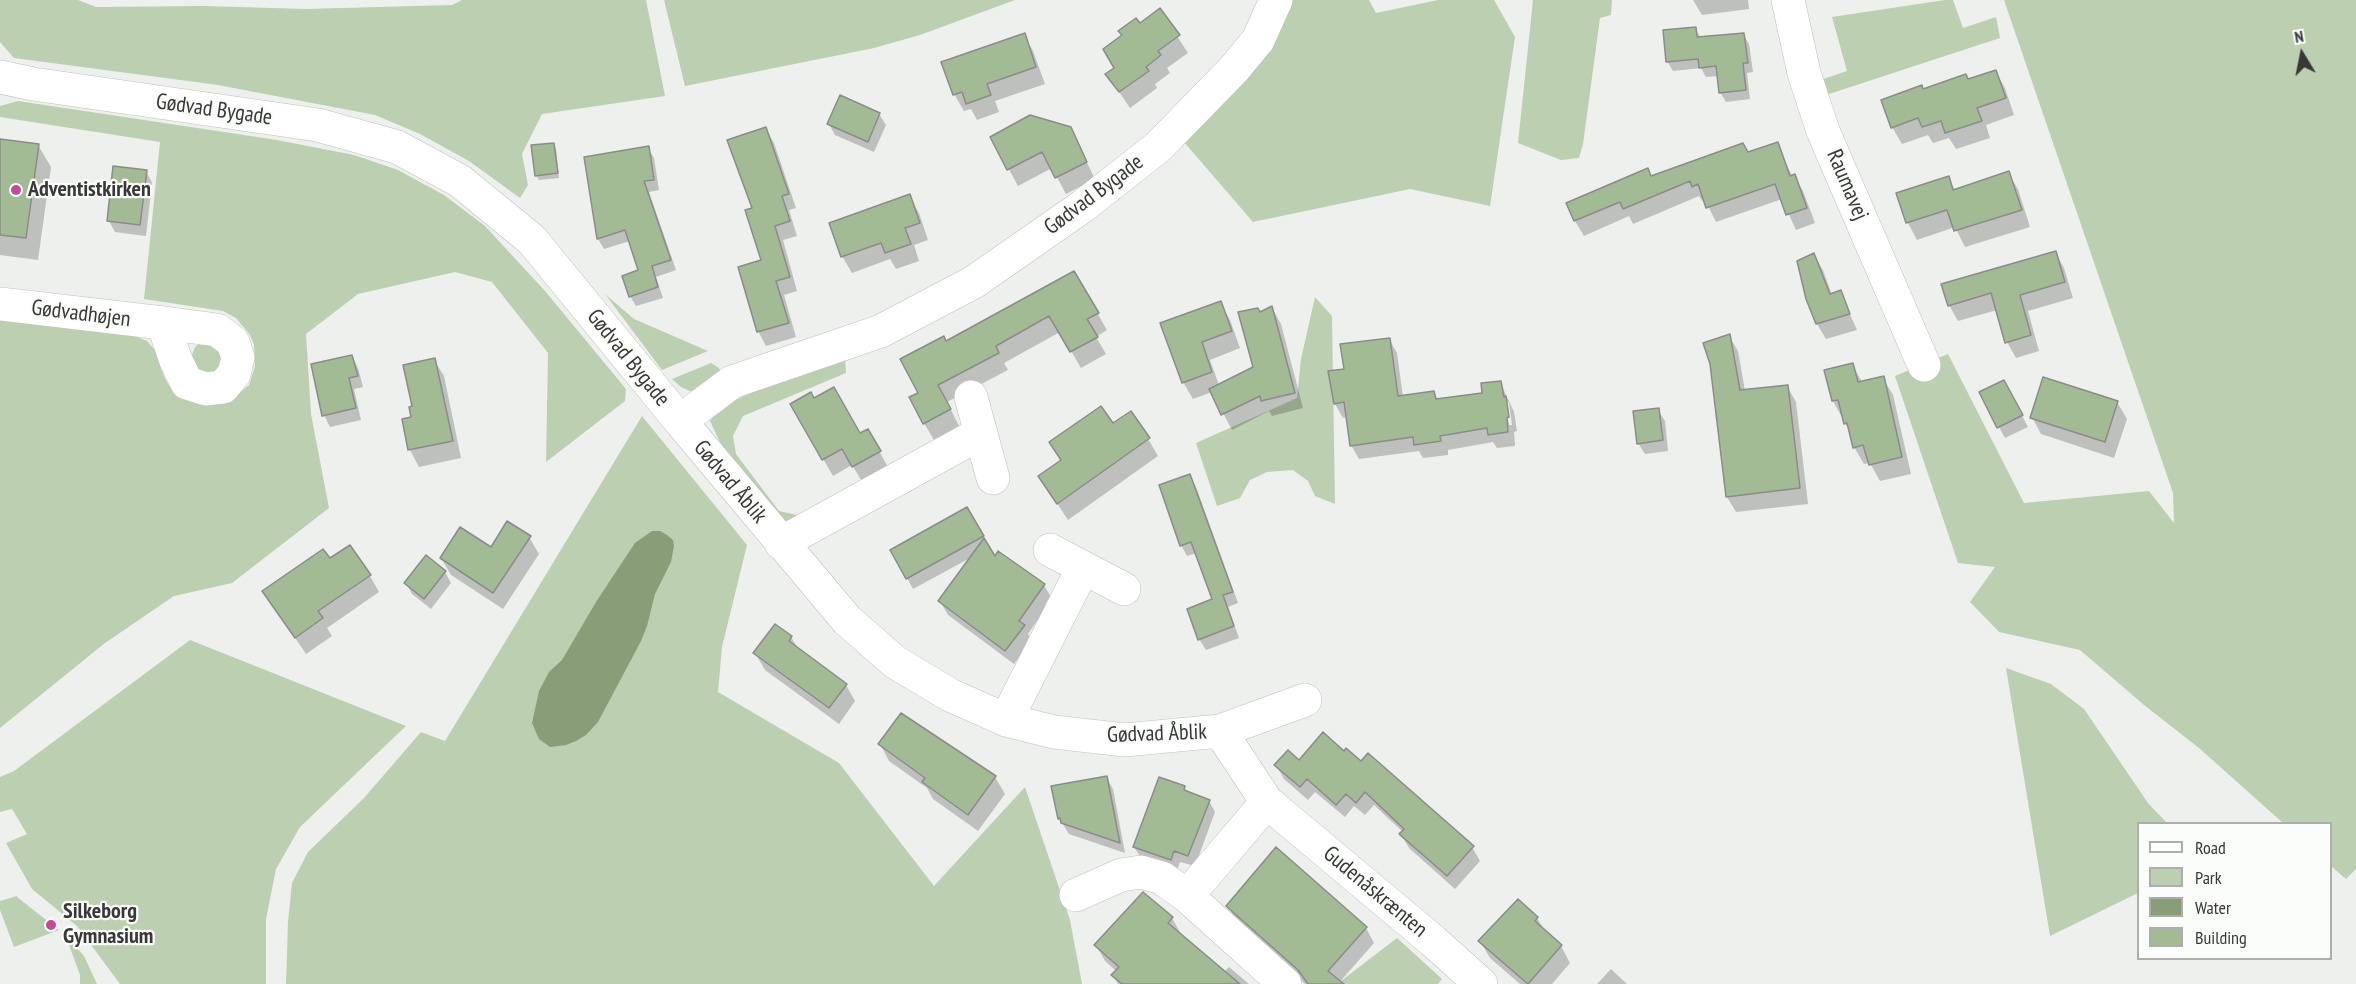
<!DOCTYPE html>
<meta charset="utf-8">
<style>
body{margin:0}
#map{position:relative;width:2356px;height:984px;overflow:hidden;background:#eef0ed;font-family:"PT Sans Narrow",sans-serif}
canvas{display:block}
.legend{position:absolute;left:2137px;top:822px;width:195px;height:138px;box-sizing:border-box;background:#fbfdfa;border:2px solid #adaeac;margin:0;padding:8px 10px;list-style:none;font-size:18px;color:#373837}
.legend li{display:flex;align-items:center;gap:12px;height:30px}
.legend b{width:30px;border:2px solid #adaeac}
.north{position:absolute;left:2272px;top:24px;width:60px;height:60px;-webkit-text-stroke:4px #fbfdfa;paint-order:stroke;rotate:350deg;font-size:16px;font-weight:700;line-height:24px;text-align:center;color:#373837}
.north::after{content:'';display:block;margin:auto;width:21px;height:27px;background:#373837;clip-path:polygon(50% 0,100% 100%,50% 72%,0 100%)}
</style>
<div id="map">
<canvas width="2356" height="984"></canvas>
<ul class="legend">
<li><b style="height:8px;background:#fff"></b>Road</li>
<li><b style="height:16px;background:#bccfb0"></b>Park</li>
<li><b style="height:16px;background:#879e78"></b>Water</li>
<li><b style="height:16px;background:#a3bb94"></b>Building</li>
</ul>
<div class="north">N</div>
</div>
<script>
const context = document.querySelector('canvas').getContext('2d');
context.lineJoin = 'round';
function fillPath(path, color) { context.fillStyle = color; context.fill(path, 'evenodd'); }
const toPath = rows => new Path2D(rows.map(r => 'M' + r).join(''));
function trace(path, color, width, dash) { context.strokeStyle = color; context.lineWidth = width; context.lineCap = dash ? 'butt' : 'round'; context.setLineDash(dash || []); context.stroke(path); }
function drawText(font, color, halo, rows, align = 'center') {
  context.font = font + ' "PT Sans Narrow",sans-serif'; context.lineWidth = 4.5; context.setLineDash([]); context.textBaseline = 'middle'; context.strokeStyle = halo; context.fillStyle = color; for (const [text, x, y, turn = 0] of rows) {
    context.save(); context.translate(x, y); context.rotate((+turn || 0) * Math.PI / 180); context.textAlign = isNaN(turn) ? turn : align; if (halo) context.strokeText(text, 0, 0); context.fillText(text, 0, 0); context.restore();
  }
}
fillPath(toPath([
 [0,0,78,0,96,7,204,6,306,9,452,5,462,0,646,0,665,96,542,114,522,154,528,185,520,198,469,161,420,134,375,115,218,85,14,58,0,42],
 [664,0,1015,0,920,35,874,48,685,86],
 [1292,0,1369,0,1376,13,1438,0,1494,0,1515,37,1490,206,1410,189,1253,222,1184,142,1273,41],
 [1533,0,1612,0,1611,15,1600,18,1583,144,1579,158,1561,160,1518,143],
 [1945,0,1953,0,1963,28,1996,17,2000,38,1826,95,1823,79,1847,71,1832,17],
 [2004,0,2356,0,2356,869,2346,879,2331,866,2330,824,2283,823,2199,748,2144,705,2080,650,1999,632,1970,602,1995,567,1958,563,1895,376,1948,354,2024,503,2149,491,2174,523,2173,493],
 [18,101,277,140,354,155,398,170,444,195,485,226,545,291,626,389,625,401,546,462,548,353,492,282,455,272,358,294,306,334,311,414,329,508,232,583,174,596,105,643,0,728,0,317,127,333,147,341,172,370,163,374,168,384,187,400,233,398,249,385,255,366,254,345,250,335,236,318,223,311,144,299,160,142,0,117,0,106],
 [605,294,634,319,708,351,662,370],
 [1315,297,1332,316,1335,504,1315,496,1308,481,1293,470,1267,472,1250,480,1240,498,1217,506,1196,443,1297,398,1301,359],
 [200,343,223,347,223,370,201,375,191,357,195,347],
 [845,358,846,373,743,416,733,436,736,454,779,511,797,515,788,522,773,516,727,457,710,421,719,407,765,387],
 [711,363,719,368,723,376,692,392,681,387,672,379],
 [642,416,747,545,722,647,718,692,839,763,934,886,1025,787,1070,920,1082,984,286,984,288,922,292,883,308,852,364,798,421,732,445,741],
 [190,640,406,726,300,827,276,869,266,919,266,984,120,984,77,926,32,889,6,843,27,834,12,809,0,812,0,777,14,771],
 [2006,668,2051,684,2084,709,2148,803,2167,823,2138,824,2138,893,2050,936],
 [17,896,17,897,59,930,14,947,0,910,0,901],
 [65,934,84,956,97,984,80,984,80,975],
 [1397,938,1442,979,1438,984,1337,984]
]), '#bccfb0');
fillPath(toPath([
 [652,531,660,531,667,535,673,540,674,546,671,562,655,594,647,626,641,641,598,722,586,735,576,741,566,745,550,747,539,739,532,723,539,691,549,672,562,660,596,602,635,543]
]), '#879e78');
fillPath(toPath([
 [1693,0,1748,0,1749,9,1702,15],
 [1160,10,1188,53,1167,68,1170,73,1155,84,1157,88,1130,108,1107,74,1116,68,1123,36],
 [1695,28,1701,38,1743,34,1749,44,1753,72,1747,73,1750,99,1726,102,1720,92,1718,76,1706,77,1701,68,1673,71,1667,61],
 [1024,35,1033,51,1045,84,995,101,999,112,977,120,971,109,964,111,954,94],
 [1995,71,2005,88,2014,115,1986,125,1990,138,1956,149,1949,138,1933,143,1928,135,1902,144,1892,127,1923,90,1968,81],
 [879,114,886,125,874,152,835,135,829,124],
 [1070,128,1095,179,1066,194,1052,168,1018,186,992,138],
 [766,129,774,143,796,208,789,210,797,236,783,240,797,291,784,295,796,337,766,346,758,331,763,261],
 [0,140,38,145,51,167,38,260,0,255],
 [553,144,556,149,559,178,539,180,536,175],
 [1777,144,1792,176,1794,176,1803,191,1815,223,1796,230,1782,199,1716,222,1705,200,1702,201,1699,196,1633,224,1629,216,1584,236,1575,221,1651,177,1748,154],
 [648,148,654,158,659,190,649,192,676,270,656,277,663,298,636,306,630,296,640,271,630,241,604,249,598,239,586,158],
 [146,171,152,183,146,236,115,232,109,221],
 [2008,173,2018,189,2030,227,1965,247,1955,227,1917,240,1908,223,1898,194,1948,177,1955,190],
 [909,196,919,213,928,240,914,245,919,261,896,269,890,259,852,273,842,256],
 [2055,252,2064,268,2073,298,2028,311,2039,351,2016,358,2007,342,1997,310,1958,321,1949,305],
 [1814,255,1823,270,1832,295,1840,292,1857,330,1826,339,1817,324,1808,299],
 [1074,273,1107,330,1096,337,1106,354,1081,368,1060,332,1004,363,1008,370,947,402,959,426,934,440,924,423,920,394,946,343],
 [1220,303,1230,320,1240,348,1210,360,1219,385,1254,368,1260,314,1272,308,1281,324,1303,408,1272,416,1269,411,1232,430,1212,392,1193,399,1183,382],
 [1729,336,1738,351,1745,391,1787,386,1796,402,1808,504,1736,512,1727,497],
 [1389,339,1397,353,1403,397,1434,392,1438,401,1484,395,1500,382,1514,412,1517,431,1514,432,1515,446,1497,448,1493,442,1448,450,1448,455,1423,458,1419,451,1359,459,1351,445,1348,417,1343,418,1335,404,1345,370],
 [1505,399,1509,403,1512,425,1509,425],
 [352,356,358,368,363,387,354,389,361,420,330,427,324,415],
 [434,360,444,376,461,458,419,467,410,450,403,420,412,418,413,407],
 [1852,364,1862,382,1883,378,1893,395,1911,474,1880,481,1870,463,1864,464,1854,447,1851,434,1833,401],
 [1981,393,2010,393,2028,427,2005,438],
 [814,400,860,435,868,431,889,469,863,483,852,465,833,476,792,405],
 [2117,402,2127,419,2114,458,2041,434,2032,417],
 [1658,410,1665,421,1668,451,1645,454,1638,443],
 [1112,425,1148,439,1158,456,1068,520,1040,477],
 [1189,476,1196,487,1238,603,1228,607,1239,638,1206,650,1199,639,1214,600,1197,553,1187,556,1181,545],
 [967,509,995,558,999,553,1044,585,1052,599,1028,634,1032,640,1014,664,948,615,940,601,972,557,913,589,892,550],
 [529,537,539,554,503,609,451,575,441,558,491,549],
 [330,560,370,576,379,592,327,628,332,636,306,654,264,592],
 [445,572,451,583,431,609,412,594,406,583],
 [791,637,799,650,846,685,855,701,839,724,765,670,755,653],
 [880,744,995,777,1005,794,978,831,933,799,927,788,889,761],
 [1344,753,1362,763,1472,847,1480,861,1455,889,1409,848,1401,834,1403,832,1374,805,1365,815,1354,806,1345,817,1315,792,1308,800,1284,779,1276,765],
 [1106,777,1113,789,1125,853,1069,834,1059,818],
 [1184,787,1187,793,1209,801,1215,812,1195,866,1180,862,1177,870,1141,858,1134,847],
 [1228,906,1366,928,1374,943,1338,984,1305,984,1236,921],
 [1172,918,1181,934,1180,935,1224,972,1229,967,1249,984,1118,984,1113,975,1116,971,1105,961,1096,945],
 [1537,918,1546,933,1561,946,1570,963,1552,984,1520,984,1490,958,1480,941],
 [1611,969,1627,984,1597,984]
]), '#0003');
const building = toPath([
 [1160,8,1180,35,1158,51,1161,55,1146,67,1149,71,1119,92,1105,74,1114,68,1103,49,1122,35,1118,31,1136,18,1140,23,1160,8],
 [1696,27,1697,37,1744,33,1748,63,1743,63,1746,90,1719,93,1716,66,1699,68,1698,59,1666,62,1663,30,1696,27],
 [1025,33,1036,67,987,84,991,95,966,104,962,92,953,95,941,62,1025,33],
 [1996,70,2006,98,1977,108,1982,121,1945,133,1941,121,1922,127,1918,118,1891,128,1881,100,1922,85,1923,89,1966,74,1968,79,1996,70],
 [840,95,880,113,868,142,827,124,840,95],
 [1030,115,1071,127,1087,162,1055,178,1042,152,1007,170,990,137,1030,115],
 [766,127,789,194,782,196,790,221,775,226,790,277,776,281,789,323,757,332,738,267,761,260,745,210,752,208,727,140,766,127],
 [0,139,39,144,26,238,0,235,0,139],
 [1778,142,1790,176,1795,174,1807,208,1786,215,1775,184,1706,208,1698,184,1692,187,1690,181,1623,209,1620,202,1574,221,1566,203,1648,168,1651,176,1743,143,1748,152,1778,142],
 [554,143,558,173,535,176,531,145,554,143],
 [649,146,654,180,644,181,671,260,652,266,658,287,629,297,622,276,638,270,625,230,597,239,584,157,649,146],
 [113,166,147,170,140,225,107,221,113,166],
 [2009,171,2022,210,1954,231,1947,210,1906,223,1896,193,1949,176,1953,190,2009,171],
 [910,194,920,223,905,228,911,244,885,253,881,243,841,257,829,223,910,194],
 [2056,251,2065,282,2020,295,2031,335,2005,343,1991,293,1948,306,1941,284,2056,251],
 [1814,253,1830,294,1841,290,1850,314,1816,324,1806,299,1797,261,1814,253],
 [1074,271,1099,313,1087,319,1098,337,1070,352,1049,316,996,346,999,353,938,385,951,409,923,424,909,397,918,393,900,359,944,336,946,341,1074,271],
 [1221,301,1232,331,1202,342,1212,372,1182,383,1160,323,1221,301],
 [1272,306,1295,393,1261,401,1260,396,1221,415,1209,389,1253,367,1238,312,1258,308,1260,312,1272,306],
 [1730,334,1740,390,1788,385,1800,488,1726,497,1710,364,1703,343,1730,334],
 [1390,338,1398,396,1434,391,1436,399,1482,393,1481,383,1501,381,1504,397,1506,396,1509,417,1507,418,1508,432,1488,435,1487,428,1440,436,1441,441,1414,445,1413,437,1350,446,1344,402,1334,404,1328,371,1344,369,1340,344,1390,338],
 [352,355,358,376,349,378,356,408,322,416,311,364,352,355],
 [435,358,453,441,408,450,402,419,411,417,409,407,412,406,403,365,435,358],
 [1853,363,1858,382,1884,376,1902,457,1869,465,1863,445,1853,448,1847,423,1844,424,1838,400,1832,401,1824,370,1853,363],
 [2043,377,2118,401,2105,442,2030,418,2043,377],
 [2004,380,2023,415,1997,428,1979,392,2004,380],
 [834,387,860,433,868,429,881,451,852,467,842,449,822,460,790,404,811,392,814,398,834,387],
 [1101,406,1113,423,1131,411,1150,438,1057,504,1038,476,1061,460,1049,442,1101,406],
 [1659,408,1663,440,1637,444,1633,411,1659,408],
 [1190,474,1233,592,1223,595,1234,626,1198,640,1187,609,1212,599,1191,542,1180,546,1159,485,1190,474],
 [967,507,984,536,906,579,890,550,967,507],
 [507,521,531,536,493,593,440,558,460,527,491,547,507,521],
 [984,538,995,556,998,551,1045,584,1019,621,1025,625,1005,651,938,601,984,538],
 [350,545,371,575,318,611,323,618,295,638,262,591,323,549,330,558,350,545],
 [426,555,446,571,424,599,404,583,426,555],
 [775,624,792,636,789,641,847,684,829,708,753,653,775,624],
 [901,713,996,776,968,815,922,782,925,778,878,744,901,713],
 [1323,732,1344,751,1346,748,1361,761,1368,753,1474,846,1447,876,1399,834,1404,829,1365,792,1356,803,1346,794,1336,805,1307,779,1300,787,1274,765,1288,750,1299,760,1323,732],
 [1107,776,1120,843,1061,823,1060,818,1058,819,1051,786,1107,776],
 [1159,777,1185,786,1184,790,1210,800,1188,856,1174,851,1171,860,1133,847,1159,777],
 [1276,847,1367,927,1328,971,1344,984,1308,984,1298,970,1226,906,1276,847],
 [1143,892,1173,917,1168,923,1240,984,1122,984,1111,975,1119,967,1094,945,1143,892],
 [1518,899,1538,917,1535,921,1562,945,1528,984,1478,941,1518,899]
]);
fillPath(building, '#a3bb94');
trace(building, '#8a8c89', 1.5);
const minor = toPath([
 [1788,0,1804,73,1823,131,1924,365],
 [0,77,33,84,318,125,397,147,460,181,532,240,680,421,732,382,881,331,974,282,1083,206,1158,147,1234,69,1258,40,1276,0],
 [0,304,163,323,217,330,233,342,238,358,234,374,223,387,206,389,187,383,176,361,163,323],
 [971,397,993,478],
 [680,421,847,620,895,662,950,695,1006,720,1054,732,1125,740,1220,731,1305,700],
 [781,543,981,433],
 [1050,550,1124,589],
 [1006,720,1083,568],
 [1220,731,1267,802,1433,941,1481,984],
 [1076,895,1121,875,1141,872,1162,878,1187,896,1285,984],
 [1187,896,1267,802]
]);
trace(minor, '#bec0bd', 34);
trace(minor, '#fff', 33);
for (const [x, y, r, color] of [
 [16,190,6,"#c4499b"],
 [51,925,6,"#c4499b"]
]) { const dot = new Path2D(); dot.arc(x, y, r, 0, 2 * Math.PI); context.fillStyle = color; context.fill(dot); trace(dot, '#fbfdfa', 2); }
drawText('22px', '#373837', '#fbfdfa', [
 ["Gødvad Bygade",214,110,8],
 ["Raumavej",1847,185,67],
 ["Gødvad Bygade",1094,195,-37],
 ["Gødvadhøjen",81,314,7],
 ["Gødvad Bygade",628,358,51],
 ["Gødvad Åblik",730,482,50],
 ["Gødvad Åblik",1157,734,-2],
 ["Gudenåskrænten",1375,892,40]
]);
drawText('bold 22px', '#373837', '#fbfdfa', [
 ["Adventistkirken",28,190],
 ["Silkeborg",63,912],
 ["Gymnasium",63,937]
], 'left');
</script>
